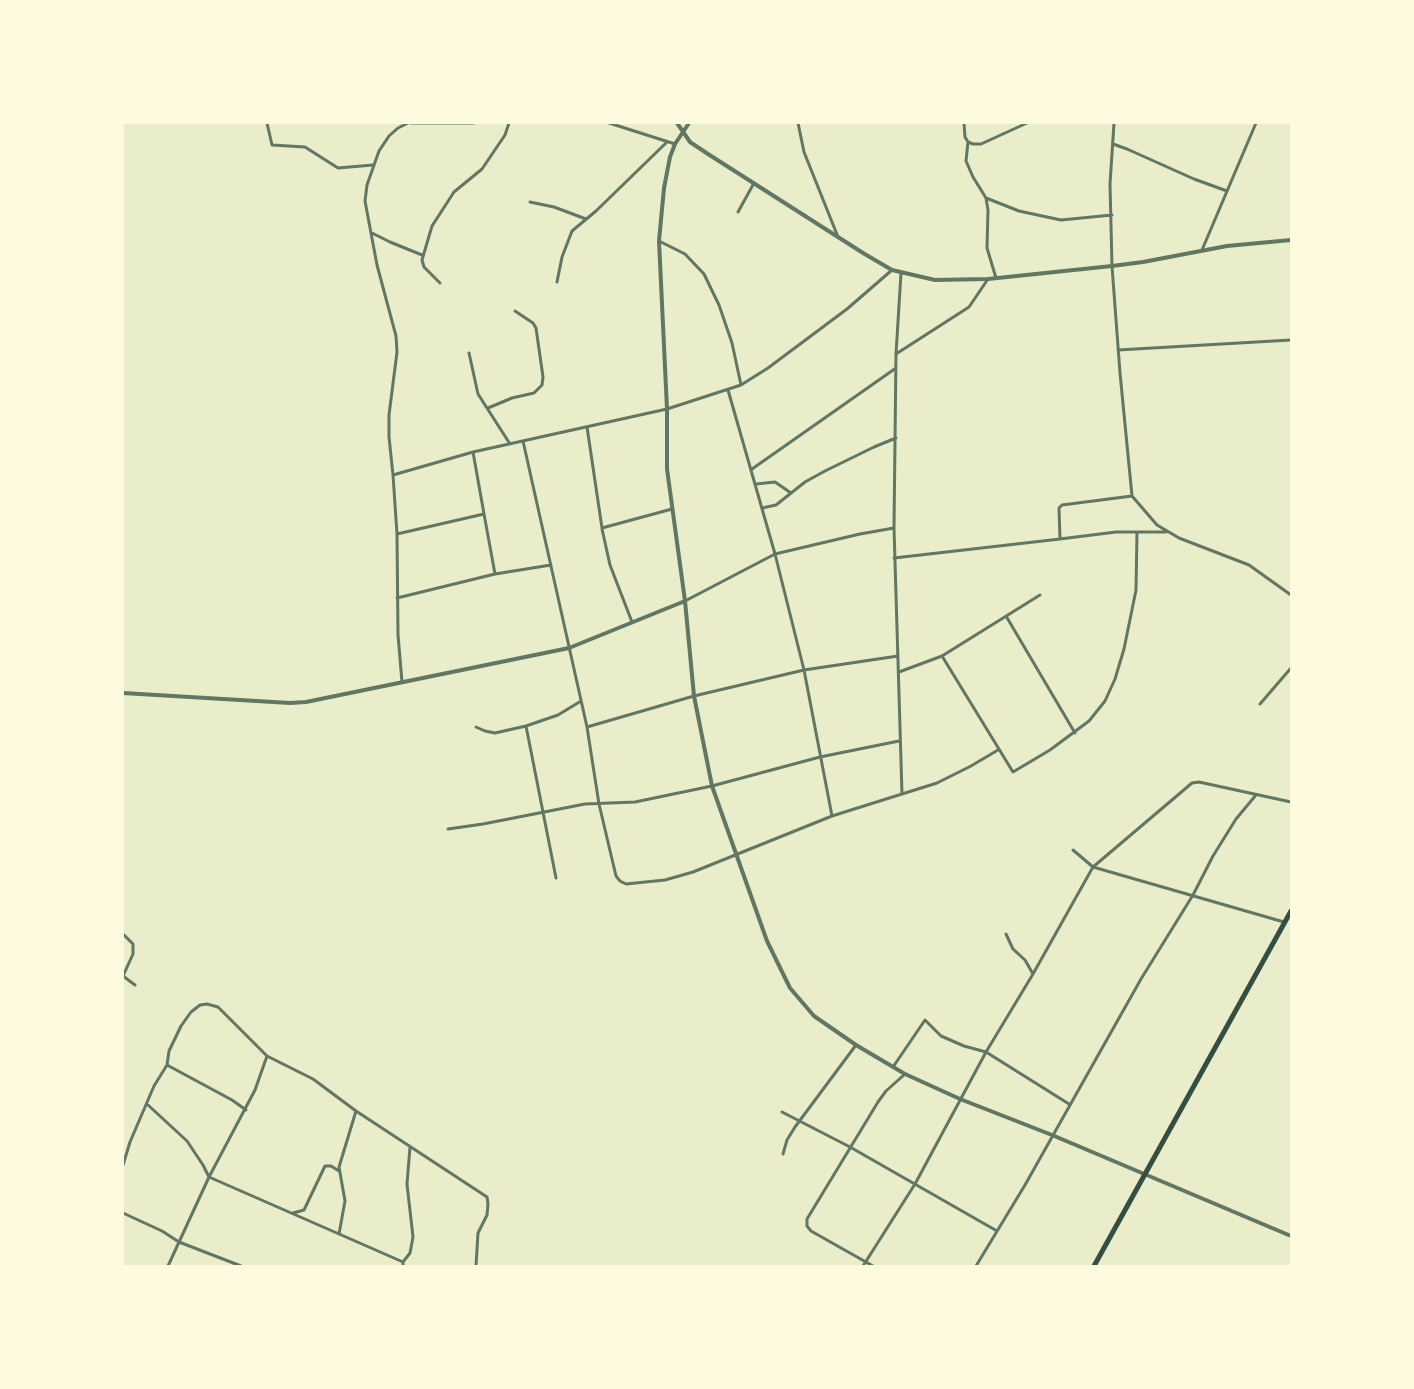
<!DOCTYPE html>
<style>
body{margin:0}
#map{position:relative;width:1414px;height:1389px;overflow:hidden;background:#e9edc9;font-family:Literata,serif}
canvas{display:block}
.frame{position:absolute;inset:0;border:124px solid #fefae0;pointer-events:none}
</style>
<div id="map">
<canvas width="1414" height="1389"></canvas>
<div class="frame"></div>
</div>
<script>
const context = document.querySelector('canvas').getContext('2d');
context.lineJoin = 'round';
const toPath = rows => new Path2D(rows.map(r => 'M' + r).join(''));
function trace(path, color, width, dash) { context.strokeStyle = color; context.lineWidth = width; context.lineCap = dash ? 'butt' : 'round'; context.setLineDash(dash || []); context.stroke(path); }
trace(toPath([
 [267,123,272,145,305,147,338,168,373,165],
 [411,123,474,123],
 [609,123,675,144],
 [798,123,804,152,838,237],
 [964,123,965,137,968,142,973,144,981,144,1027,123],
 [1114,123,1110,184,1112,266,1120,373,1132,496,1157,525,1179,538,1249,565,1291,595],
 [968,142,966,161,973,177,986,198,988,210,987,248,996,278],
 [1113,144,1127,149,1194,179,1227,191],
 [986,198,1019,211,1061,220,1112,215],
 [530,202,554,207,586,219],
 [738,212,754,183],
 [372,233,390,242,422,255],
 [659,241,685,254,704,274,719,305,732,343,741,385],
 [1202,250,1256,123],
 [901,273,896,354,894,528,902,794],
 [557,282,562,257,572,231,596,211,667,142],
 [440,283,424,267,422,260,432,226,454,192,482,169,505,135,509,123],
 [1118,350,1291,340],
 [469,353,478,394,510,444],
 [896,354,969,307,988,279],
 [728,390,775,554,804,670,832,816],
 [488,408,512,398,534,393,542,385,543,377,536,328,533,323,515,311],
 [587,427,602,528,672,509],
 [523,441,587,727,599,804,616,876,620,881,626,884,665,880,693,872,832,816,937,783,971,766,998,750],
 [752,469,896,368],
 [393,475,389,437,389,415,397,352,396,336,377,265,365,201,367,185,379,151,389,136,398,128,408,123],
 [756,484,775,482,791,493],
 [762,508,776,505,805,482,825,471,874,447,896,438],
 [484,514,495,574,551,565],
 [602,529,610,565,632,622],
 [397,534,484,514,473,452],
 [1060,539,1116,532,1166,532],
 [894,558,1060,539,1059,508,1062,505,1132,496],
 [397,598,495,574],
 [685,601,775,554,860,534,894,528],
 [1006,616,1075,733],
 [942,656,1040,595],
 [899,672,942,656,1013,772,1050,750,1089,721,1105,701,1115,679,1124,649,1136,590,1137,532],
 [402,682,398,635,397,534,393,475,473,452,667,409,741,385,768,368,847,309,892,270],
 [1260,704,1291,668],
 [526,726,556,878],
 [476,727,485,731,495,733,526,726,558,715,581,701],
 [587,727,694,696,804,670,898,656],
 [448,829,483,824,585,804,635,802,712,786,820,757,899,741],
 [1073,850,1093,867,1284,922],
 [123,934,133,944,133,954,123,976],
 [1006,934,1013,949,1025,960,1033,974],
 [123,976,135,985],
 [267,1056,313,1079,356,1111,487,1197,488,1204,487,1215,478,1233,476,1266],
 [167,1065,232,1100,246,1110],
 [893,1067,925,1020,941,1036,964,1046,986,1052,1069,1104],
 [148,1105,187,1141,203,1165,209,1177,403,1262],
 [782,1112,850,1147,997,1231],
 [783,1154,787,1140,795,1127,856,1045],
 [123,1165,130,1142,154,1086,167,1065,169,1051,181,1026,191,1012,200,1005,207,1004,218,1007,267,1056,255,1090,209,1177,168,1266],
 [123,1213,162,1231,179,1242,241,1266],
 [293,1213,304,1210,325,1166,331,1166,339,1171],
 [339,1234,345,1201,339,1167,356,1111],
 [403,1266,403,1262,410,1253,413,1237,407,1184,410,1147],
 [863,1266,915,1184,986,1052,1033,974,1093,867,1192,783,1199,782,1291,802],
 [873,1266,811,1231,807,1226,807,1219,878,1102,886,1091,905,1074],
 [976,1266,1025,1185,1141,979,1193,895,1213,856,1236,819,1256,795]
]), '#617663', 3);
trace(toPath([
 [677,123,690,142,708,154,863,253,892,270,935,280,988,279,1112,266,1143,262,1227,246,1291,240],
 [689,123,675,144,670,157,664,188,659,241,667,409,667,469,685,601,694,696,712,786,767,941,790,988,814,1016,856,1045,905,1074,960,1099,1052,1135,1291,1236],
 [123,693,290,703,306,702,569,648,685,601]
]), '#617663', 4);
trace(toPath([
 [1094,1266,1291,911]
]), '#344e41', 5);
</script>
